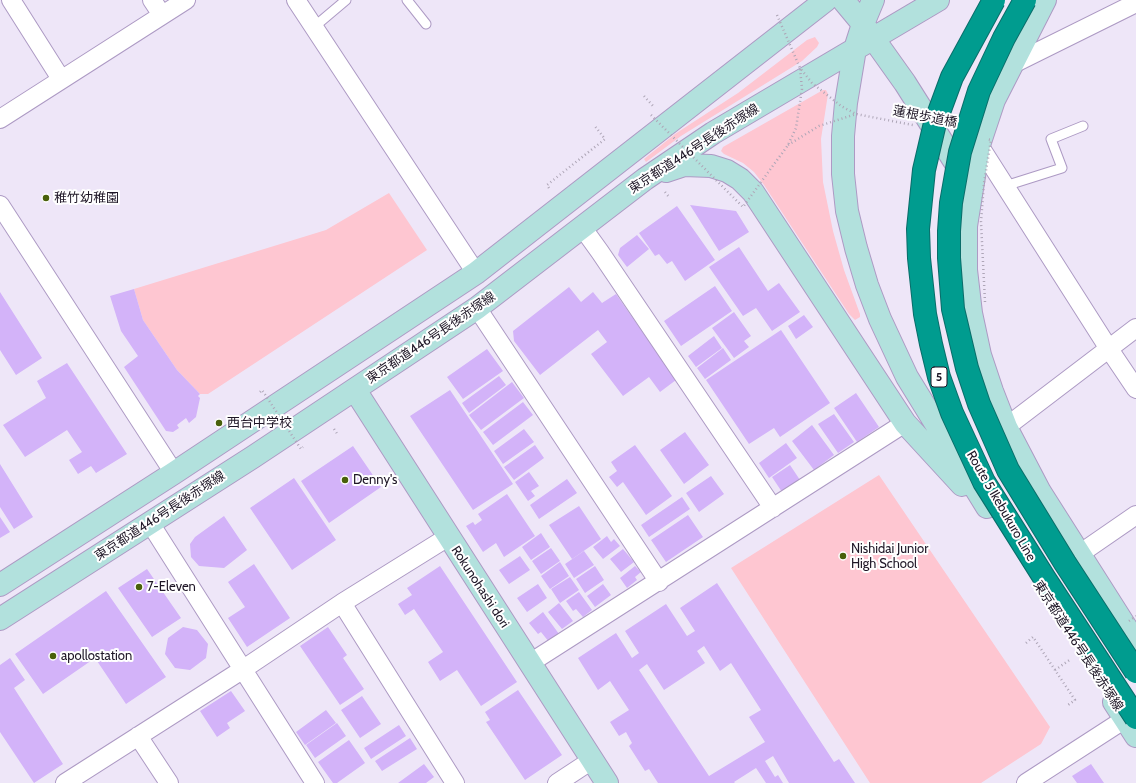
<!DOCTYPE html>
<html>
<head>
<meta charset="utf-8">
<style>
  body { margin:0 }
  canvas { display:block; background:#eee6f8 }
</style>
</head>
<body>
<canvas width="1136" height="783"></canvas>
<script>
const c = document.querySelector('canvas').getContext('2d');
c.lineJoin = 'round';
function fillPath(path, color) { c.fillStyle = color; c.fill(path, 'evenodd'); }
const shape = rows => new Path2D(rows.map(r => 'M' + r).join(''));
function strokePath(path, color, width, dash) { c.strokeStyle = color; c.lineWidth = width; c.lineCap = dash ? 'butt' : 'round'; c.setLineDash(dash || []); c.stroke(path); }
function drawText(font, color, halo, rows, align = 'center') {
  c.font = font + ' Cabin,"Noto Sans JP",sans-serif'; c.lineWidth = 4; c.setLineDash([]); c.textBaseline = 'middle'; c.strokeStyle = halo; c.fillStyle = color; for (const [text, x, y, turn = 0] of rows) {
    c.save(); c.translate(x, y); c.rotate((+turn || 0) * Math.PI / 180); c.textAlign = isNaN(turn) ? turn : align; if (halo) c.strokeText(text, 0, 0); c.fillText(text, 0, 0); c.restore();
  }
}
const green = shape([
  [815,37,819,43,817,47,802,61,681,136,646,162,644,159,675,134,738,93,807,40],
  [823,90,826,90,828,94,821,139,823,182,833,231,844,270,860,314,860,317,855,320,849,314,764,185,754,172,743,163,724,154,721,151,723,147],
  [389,193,427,250,208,394,200,394,177,370,143,320,134,289,326,230],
  [879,475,1050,727,1041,744,981,783,870,783,731,568]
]);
const building = shape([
  [690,205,736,211,749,232,719,251],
  [677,206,715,260,685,281,672,261,667,264,659,254,655,256,639,233],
  [637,235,649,249,627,267,618,255,620,248],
  [739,247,768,291,779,283,800,312,772,331,756,308,743,316,709,267],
  [715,286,732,311,681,346,664,321],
  [569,287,581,302,593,292,602,303,616,294,676,380,660,392,649,377,623,396,591,354,607,342,598,330,540,375,514,341,513,331],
  [134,289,143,320,177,370,200,394,198,396,200,398,196,417,189,423,186,418,177,425,179,428,173,432,166,431,124,367,138,356,121,331,110,296],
  [0,292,42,358,16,375,0,350],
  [734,312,751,336,744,341,749,347,734,358,712,328],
  [804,315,813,327,796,339,788,326],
  [781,330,830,403,780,437,774,428,749,444,706,380],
  [714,336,722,348,696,367,688,356],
  [723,348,731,360,705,379,697,368],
  [487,349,503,371,463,399,447,377],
  [67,363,127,454,96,473,91,466,78,474,69,460,82,452,67,430,25,457,3,425,46,398,37,381],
  [499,376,506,385,469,413,462,403],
  [512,382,524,398,481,430,469,415],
  [450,390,513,484,473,510,410,416],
  [856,393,879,427,857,442,834,408],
  [523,402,533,415,493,445,483,432],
  [834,414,854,442,838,453,818,424],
  [812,425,834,455,814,470,792,441],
  [524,429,534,442,503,464,494,451],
  [685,432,709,465,684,484,660,450],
  [786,443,797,458,769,478,759,463],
  [535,445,544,458,514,480,504,467],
  [635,445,672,496,646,515,623,482,617,487,609,477,617,471,611,462],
  [353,446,381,487,329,523,301,481],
  [0,464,33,517,14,529,0,507],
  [790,465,800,480,782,492,772,477],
  [529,472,539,486,531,491,535,496,528,501,515,482],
  [711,476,724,494,699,512,686,493],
  [294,478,336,540,292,570,250,508],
  [567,479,577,493,539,519,530,505],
  [507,494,535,536,504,557,496,543,483,552,466,526,473,522,475,525,482,520,478,514],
  [682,497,690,509,649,537,641,525],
  [579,506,601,539,572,559,549,525],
  [688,515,703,537,666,562,651,540],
  [224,516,247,550,224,568,199,566,191,557,190,544,195,537],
  [0,517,10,532,0,538],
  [541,533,550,547,531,560,522,547],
  [607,536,611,542,614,539,620,546,603,559,593,547],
  [551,548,560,561,541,574,532,561],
  [623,549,634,562,621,572,610,559],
  [584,551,594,565,574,578,565,564],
  [520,556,530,570,509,584,499,570],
  [560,562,569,576,550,589,541,576],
  [254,564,290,618,247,647,228,618,245,607,228,582],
  [440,566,517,682,481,706,457,670,440,681,428,662,443,652,414,609,405,615,398,604,412,595,407,588],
  [595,566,604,580,585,593,576,579],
  [635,566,641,572,635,577,637,580,627,588,620,578],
  [147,569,181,618,152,637,118,588],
  [570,577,579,590,560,603,551,589],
  [717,583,834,762,839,759,855,783,789,783,773,756,765,761,775,777,778,775,783,783,766,783,756,768,734,782,735,783,658,783,649,769,645,771,629,746,632,743,626,732,619,736,610,722,629,710,610,681,598,690,578,658,616,633,632,658,639,653,625,631,666,604,687,636,695,631,680,608],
  [704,646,720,671,731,663,761,710,749,717,765,742,709,776,639,670,647,664,664,690,705,663,697,651],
  [538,584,547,598,527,612,517,598],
  [603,584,611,595,595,607,587,596],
  [106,591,166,677,126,704,95,658,43,694,15,654],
  [579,592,592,610,583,617,576,609,573,611,566,601],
  [559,603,573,621,562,629,548,612],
  [543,612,559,634,549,642,541,632,538,634,529,623],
  [183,627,197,630,208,644,206,658,190,670,175,668,165,654,168,638],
  [328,627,347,655,343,658,364,689,340,705,300,646],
  [10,658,25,680,14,688,63,764,34,783,0,732,0,665],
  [518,690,562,755,525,780,486,722,490,720,485,712],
  [231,691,245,711,227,723,230,728,217,737,200,711],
  [362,696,381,724,360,738,341,710],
  [326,710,336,723,305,745,296,732],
  [337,723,346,736,315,758,306,745],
  [399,725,406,736,371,759,364,748],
  [410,738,417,749,382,771,375,761],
  [349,740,365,763,337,783,333,783,318,762],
  [424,764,434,777,426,783,398,783],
  [1091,764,1104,783,1077,783,1072,776]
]);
const path = shape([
  [644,96,653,106,654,105],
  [549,188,547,185,605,139,594,125],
  [665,192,669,197],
  [334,429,338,435],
  [1026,643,1033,637,1075,700,1068,705]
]);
const lane = shape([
  [407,0,426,24],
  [314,27,346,0],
  [1005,186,1062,168,1051,139,1083,126]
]);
const street = shape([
  [11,0,61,79],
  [152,0,162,15],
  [296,0,476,273],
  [1011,65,1136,3],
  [0,119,186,0],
  [979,145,1109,349,1136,389],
  [0,205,174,473],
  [582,227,600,252,773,508],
  [477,308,659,582],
  [1006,427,1136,328],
  [150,523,315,783],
  [1078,555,1136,515],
  [342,603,455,783],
  [530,663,905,423],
  [138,736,169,783],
  [65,783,242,670,342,603,448,537],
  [557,783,592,760],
  [1026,783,1125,719]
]);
const secondary = shape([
  [843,0,863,24,905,83,965,178],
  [873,0,863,24,855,49,846,103,843,136,843,174,847,211,856,248,867,285,880,319,907,377,987,507],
  [1045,0,994,100,979,145,966,226,966,270,971,313,980,355,992,391,1006,427,1040,492,1136,643],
  [666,171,684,165,711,166,727,171,740,179,753,192,905,423,962,485],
  [355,390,607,783],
  [0,585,174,473,476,273,826,0],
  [0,619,253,457,477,308,645,179,713,133,938,0],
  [1114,702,1136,736]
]);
const pathBridge = shape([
  [777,15,800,68,812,83,841,106,856,114],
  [651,115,743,207,788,145,796,128,802,89,800,68],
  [788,145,819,126,856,114,913,125],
  [985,302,981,222,984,183,991,140,987,139],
  [260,392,262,390,301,449,303,447],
  [1129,621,1136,616],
  [1055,670,1071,659]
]);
const highwayBridge = shape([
  [994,0,952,77,935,123,924,170,918,229,919,258,925,314,931,344,939,377,952,413,984,482,1045,579,1136,718],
  [1025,0,1004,38,979,91,960,152,951,203,949,231,949,258,953,309,967,368,979,404,1008,470,1065,563,1136,672]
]);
const markers = [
  [46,198,4,"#49600b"],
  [219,423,4,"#49600b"],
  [345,480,4,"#49600b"],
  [843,556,4,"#49600b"],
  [139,587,4,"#49600b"],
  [53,656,4,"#49600b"]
];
const shields = [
  [939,377,16]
];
const shieldNames = [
  ["5",939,377]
];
const streetNames = [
  ["蓮根歩道橋",925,117,11],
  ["東京都道446号長後赤塚線",694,149,-33],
  ["東京都道446号長後赤塚線",431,338,-34],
  ["Route 5 Ikebukuro Line",1001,506,60],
  ["東京都道446号長後赤塚線",160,516,-33],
  ["Rokunohashi dori",480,587,57],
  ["東京都道446号長後赤塚線",1078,646,57]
];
const poiNames = [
  ["稚竹幼稚園",54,198],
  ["西台中学校",227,423],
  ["Denny's",353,480],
  ["Nishidai Junior",851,549],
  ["High School",851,564],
  ["7-Eleven",147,587],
  ["apollostation",61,656]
];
fillPath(green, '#fec6d1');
fillPath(building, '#d3b3f9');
strokePath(lane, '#ad9ac4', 11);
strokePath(street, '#ad9ac4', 20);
strokePath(secondary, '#ad9ac4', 24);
strokePath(path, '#aea6b7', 2.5, [1, 3]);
strokePath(lane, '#fff', 9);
strokePath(street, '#fff', 18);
strokePath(secondary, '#b2e1dd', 22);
strokePath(highwayBridge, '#0a6d6a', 24, []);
strokePath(pathBridge, '#aea6b7', 2.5, [1, 3]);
strokePath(highwayBridge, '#009c8f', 22);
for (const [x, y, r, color] of markers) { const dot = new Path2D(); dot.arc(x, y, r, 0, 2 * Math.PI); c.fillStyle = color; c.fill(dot); strokePath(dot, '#fff', 1.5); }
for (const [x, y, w] of shields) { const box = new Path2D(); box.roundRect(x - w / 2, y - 10, w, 20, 3); c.fillStyle = '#fff'; c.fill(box); strokePath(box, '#1e1626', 1); }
drawText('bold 12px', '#1e1626', null, shieldNames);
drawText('13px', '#1e1626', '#fff', streetNames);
drawText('13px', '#1e1626', '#fff', poiNames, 'left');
</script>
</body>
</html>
